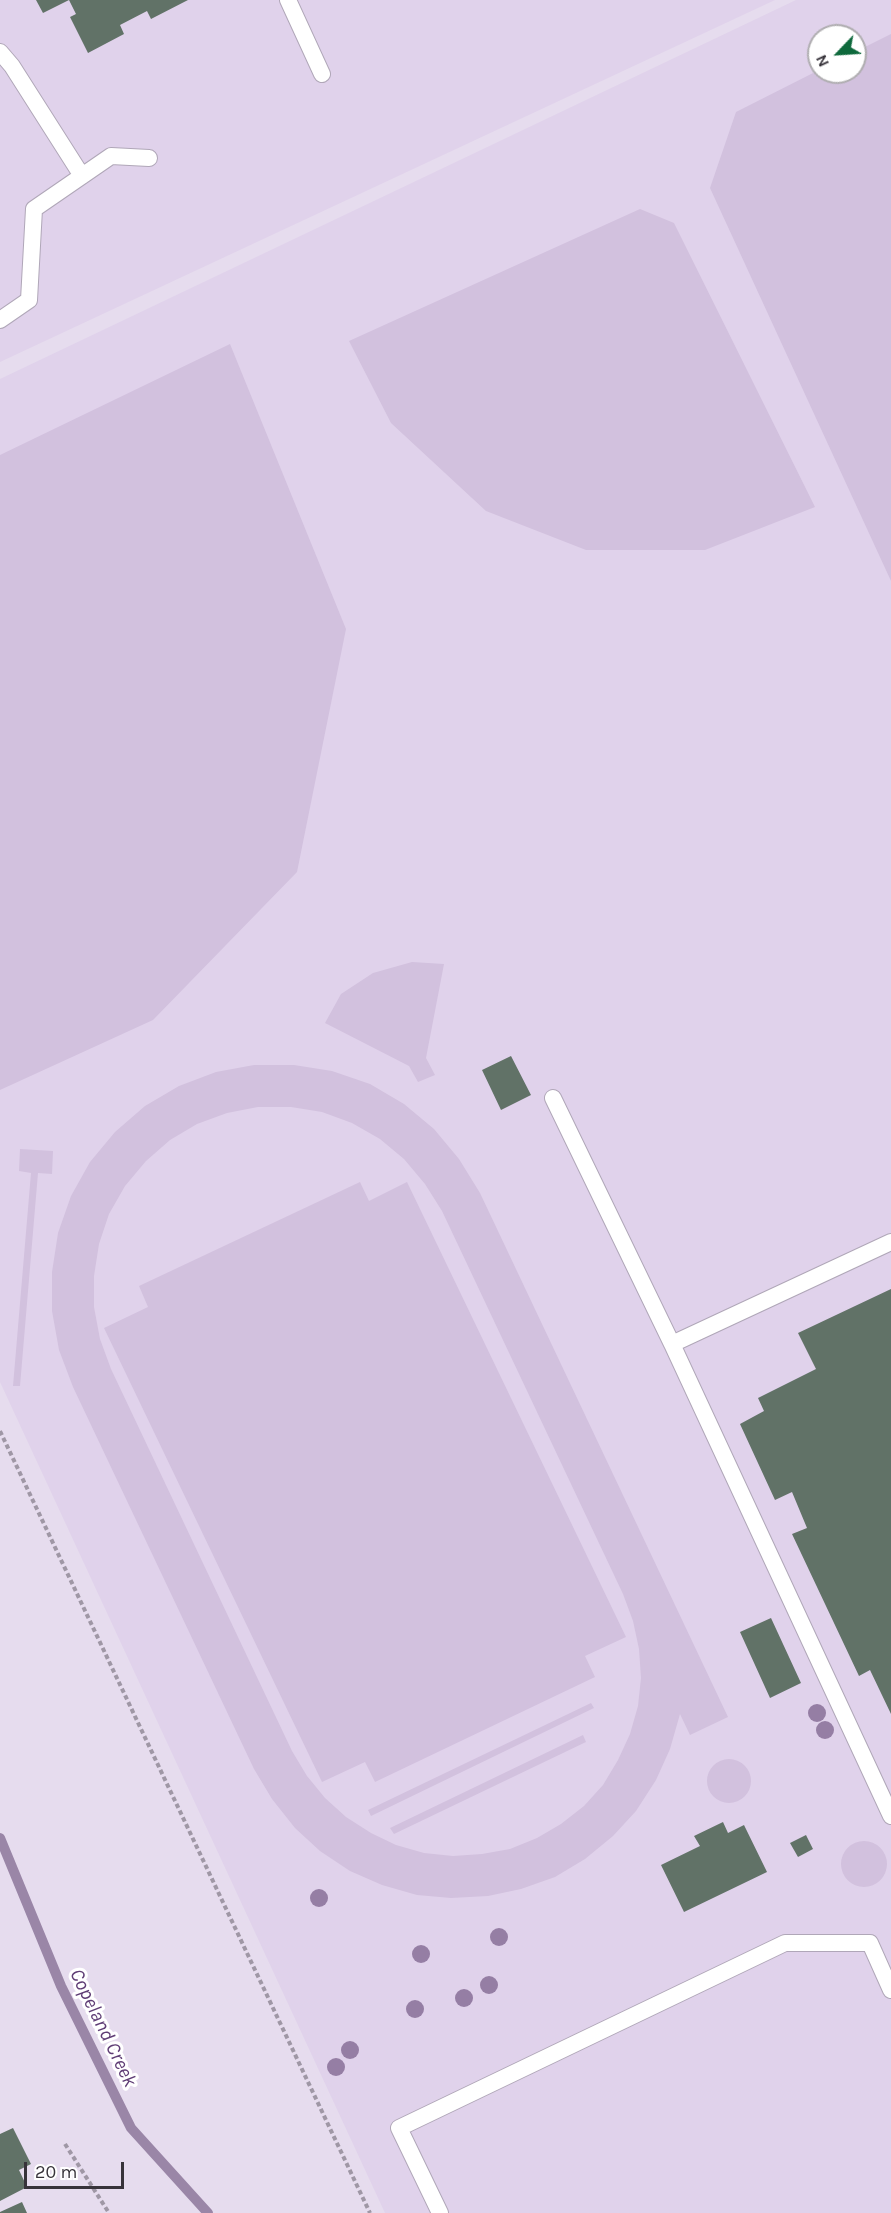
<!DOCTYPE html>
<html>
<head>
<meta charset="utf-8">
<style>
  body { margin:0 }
  #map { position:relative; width:891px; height:2213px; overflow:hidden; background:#e6dcee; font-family:Karla,sans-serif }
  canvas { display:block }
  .north { position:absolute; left:807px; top:24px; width:60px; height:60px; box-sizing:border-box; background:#fff; border:2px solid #afadb0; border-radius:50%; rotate:245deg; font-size:16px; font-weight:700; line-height:24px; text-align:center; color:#37333a }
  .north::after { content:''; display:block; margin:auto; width:21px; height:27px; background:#0e693c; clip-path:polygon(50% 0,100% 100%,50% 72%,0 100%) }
  .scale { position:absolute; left:24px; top:2162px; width:100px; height:27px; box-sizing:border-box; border:3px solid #37333a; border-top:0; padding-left:8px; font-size:18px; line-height:21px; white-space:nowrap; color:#37333a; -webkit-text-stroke:4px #fff; paint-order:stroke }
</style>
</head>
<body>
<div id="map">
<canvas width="891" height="2213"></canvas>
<div class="north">N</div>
<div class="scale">20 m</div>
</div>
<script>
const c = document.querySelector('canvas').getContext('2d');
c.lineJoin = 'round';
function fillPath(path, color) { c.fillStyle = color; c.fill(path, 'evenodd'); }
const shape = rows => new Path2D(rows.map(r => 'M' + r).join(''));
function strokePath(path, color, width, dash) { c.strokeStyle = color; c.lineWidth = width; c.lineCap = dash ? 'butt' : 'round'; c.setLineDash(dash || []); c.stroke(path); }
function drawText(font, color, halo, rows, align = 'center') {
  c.font = font + ' Karla,sans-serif'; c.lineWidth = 6; c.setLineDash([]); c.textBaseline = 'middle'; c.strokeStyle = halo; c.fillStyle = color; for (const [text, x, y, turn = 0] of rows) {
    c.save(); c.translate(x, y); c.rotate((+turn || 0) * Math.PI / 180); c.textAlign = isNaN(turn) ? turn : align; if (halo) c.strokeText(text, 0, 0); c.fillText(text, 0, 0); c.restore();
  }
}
const built = shape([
  [0,0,775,0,0,362],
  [796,0,891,0,891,2213,385,2213,0,1382,0,379],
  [819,36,855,36,855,72,819,72]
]);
const green = shape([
  [891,34,891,581,710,188,736,112,819,70,819,72,855,72,855,52],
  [640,209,674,223,815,507,705,550,586,550,486,511,391,423,349,341],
  [230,344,346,629,297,872,153,1020,0,1090,0,455],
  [412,962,444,964,426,1058,435,1075,418,1082,409,1066,325,1023,341,994,373,973],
  [254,1065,294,1065,332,1071,370,1084,404,1104,434,1129,459,1159,480,1193,728,1717,690,1735,680,1714,670,1749,656,1780,636,1811,613,1836,585,1859,555,1877,521,1889,488,1896,451,1898,417,1895,382,1885,350,1871,320,1851,295,1828,272,1799,254,1769,73,1387,59,1350,52,1311,52,1272,58,1233,71,1196,90,1162,115,1132,145,1106,179,1086,216,1072],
  [258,1107,291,1107,322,1112,352,1123,380,1139,404,1159,425,1184,442,1211,623,1594,633,1621,639,1649,641,1678,638,1706,630,1734,618,1760,603,1785,584,1806,561,1824,537,1838,510,1849,482,1854,453,1856,424,1853,396,1845,371,1833,346,1817,325,1798,307,1776,292,1751,111,1369,100,1339,94,1307,94,1276,99,1244,109,1214,125,1186,146,1161,170,1140,197,1124,227,1113],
  [20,1149,53,1151,52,1174,38,1173,20,1386,13,1386,31,1173,19,1171],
  [360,1182,369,1201,407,1182,626,1637,585,1656,595,1677,375,1782,365,1762,322,1782,104,1328,148,1307,139,1286],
  [591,1703,594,1708,371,1816,368,1810],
  [583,1735,586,1742,394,1834,390,1828],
  '707 1781a22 22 0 1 1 44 0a22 22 0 1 1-44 0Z',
  '841 1864a23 23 0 1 1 46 0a23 23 0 1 1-46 0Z'
]);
const stream = shape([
  [0,1838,61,1986,131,2128,208,2213]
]);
const building = shape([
  [36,0,188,0,151,19,147,11,120,25,124,34,88,53,70,17,76,14,69,0,43,13],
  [511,1056,531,1095,501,1110,482,1070],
  [891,1289,891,1714,870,1670,859,1676,792,1534,807,1528,792,1492,775,1500,740,1424,764,1411,758,1398,816,1369,798,1333],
  [771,1618,801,1683,770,1698,740,1632],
  [723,1822,728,1833,744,1825,767,1872,684,1912,661,1865,700,1846,694,1836],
  [806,1835,813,1849,798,1857,790,1843],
  [13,2128,31,2164,19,2170,27,2187,0,2201,0,2134],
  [22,2202,27,2213,0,2213,0,2212]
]);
const path = shape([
  [0,1431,370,2213],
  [65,2144,109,2213]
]);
const lane = shape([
  [288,0,322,74],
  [0,52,12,66,82,176],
  [0,320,29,300,34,209,111,156,149,158],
  [553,1098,672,1344],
  [891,1242,672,1344,891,1816],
  [440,2213,399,2128,785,1943,870,1943,891,1990]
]);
const trees = [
  [817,1713],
  [825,1730],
  [319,1898],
  [499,1937],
  [421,1954],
  [489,1985],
  [464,1998],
  [415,2009],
  [350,2050],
  [336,2067]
];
const waterNames = [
  ["Copeland Creek",103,2028,64]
];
fillPath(built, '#e0d2eb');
fillPath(green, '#d2c1de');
strokePath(stream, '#9a86a7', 10);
fillPath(building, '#617267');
strokePath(lane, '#b0a7b8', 18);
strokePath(path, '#9f97a5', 4, [4.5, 3]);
strokePath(lane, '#fff', 16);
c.fillStyle = '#957ea4';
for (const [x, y] of trees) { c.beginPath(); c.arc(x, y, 9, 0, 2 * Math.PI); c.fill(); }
drawText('italic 20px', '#5f3d75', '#fff', waterNames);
</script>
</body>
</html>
